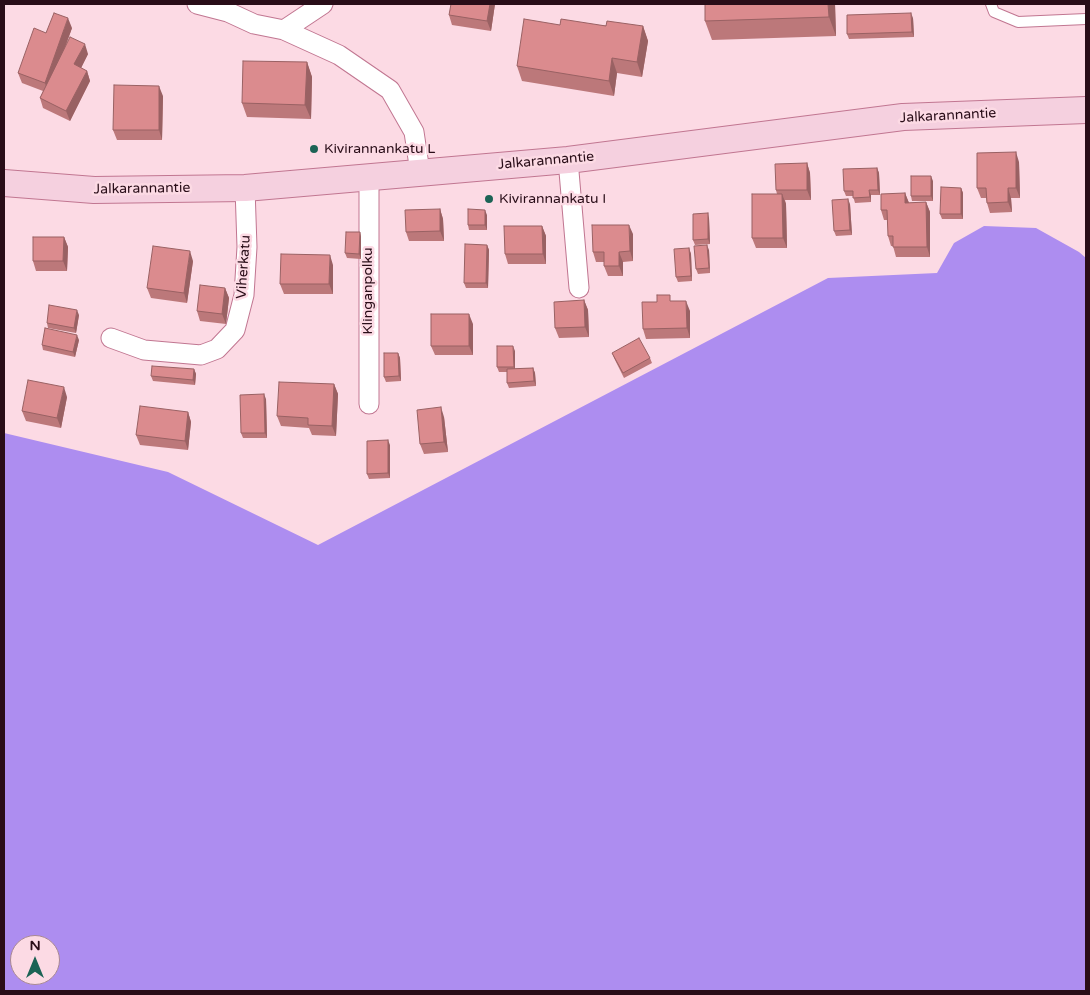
<!DOCTYPE html>
<html>
<head>
<meta charset="utf-8">
<style>
  body { margin:0 }
  #map { position:relative; width:1090px; height:995px; overflow:hidden; background:#fcdae4; font-family:"Varela Round",sans-serif }
  canvas { display:block }
  .frame { position:absolute; inset:0; border:5px solid #290d18; pointer-events:none }
  .north { position:absolute; left:10px; top:935px; width:50px; height:50px; box-sizing:border-box; background:#fcdae4; border:1px solid #a88892; border-radius:50%; rotate:0deg; font-size:14px; font-weight:700; line-height:20px; text-align:center; color:#290d18 }
  .north::after { content:''; display:block; margin:auto; width:18px; height:22px; background:#1c6355; clip-path:polygon(50% 0,100% 100%,50% 72%,0 100%) }
</style>
</head>
<body>
<div id="map">
<canvas width="1090" height="995"></canvas>
<div class="frame"></div>
<div class="north">N</div>
</div>
<script>
const c = document.querySelector('canvas').getContext('2d');
c.lineJoin = 'round';
function fillPath(path, color) { c.fillStyle = color; c.fill(path, 'evenodd'); }
const shape = rows => new Path2D(rows.map(r => 'M' + r).join(''));
function strokePath(path, color, width, dash) { c.strokeStyle = color; c.lineWidth = width; c.lineCap = dash ? 'butt' : 'round'; c.setLineDash(dash || []); c.stroke(path); }
function drawText(font, color, halo, rows, align = 'center') {
  c.font = font + ' "Varela Round",sans-serif'; c.lineWidth = 5; c.setLineDash([]); c.textBaseline = 'middle'; c.strokeStyle = halo; c.fillStyle = color; for (const [text, x, y, turn = 0] of rows) {
    c.save(); c.translate(x, y); c.rotate((+turn || 0) * Math.PI / 180); c.textAlign = isNaN(turn) ? turn : align; if (halo) c.strokeText(text, 0, 0); c.fillText(text, 0, 0); c.restore();
  }
}
const forest = shape([
  [984,226,1036,228,1079,252,1086,258,1086,991,4,991,4,433,168,472,318,545,828,278,937,273,954,243],
  [20,945,50,945,50,975,20,975]
]);
const lane = shape([
  [991,4,994,12,1018,22,1086,19]
]);
const street = shape([
  [197,4,228,12,254,24,284,30,339,55,390,90,414,132,420,172],
  [284,30,323,4],
  [568,160,579,288],
  [111,338,144,350,201,355,217,349,235,330,244,295,247,247,245,188],
  [369,404,369,178]
]);
const secondary = shape([
  [4,183,94,190,245,188,568,160,903,117,1086,110]
]);
const wall = shape([
  [495,4,491,31,452,25,449,15],
  [703,4,835,4,836,36,712,40,705,21,705,4,703,5],
  [913,18,914,37,849,39,847,34],
  [560,25,643,26,648,41,642,77,617,73,614,96,522,81,517,66],
  [72,28,65,48,88,54,81,68,87,71,90,81,70,121,43,108,40,98,43,91,22,83,18,73,46,33],
  [307,62,312,77,311,119,247,117,242,103],
  [163,96,162,140,117,140,113,130],
  [1019,162,1020,198,1011,198,1012,212,990,213,987,203,986,198,981,198,977,188],
  [807,163,810,173,811,200,785,200,786,204,787,248,756,248,752,238,777,194,776,190],
  [877,168,879,173,880,195,871,195,871,202,855,203,853,196,846,196,844,191],
  [933,181,933,201,912,201,911,196],
  [961,188,963,193,963,219,942,219,940,214],
  [905,193,909,203,926,202,930,212,930,257,896,257,893,246,891,246,888,236,888,220,884,220,881,210],
  [850,204,852,235,836,236,834,231],
  [440,209,443,219,444,241,409,241,406,232],
  [487,215,487,230,469,230,468,225],
  [709,218,710,244,695,245,693,240],
  [542,226,546,236,546,264,508,264,505,254],
  [360,232,361,237,361,259,347,258,345,253],
  [633,234,633,261,623,262,623,276,608,276,604,266,604,262,596,262,593,252],
  [64,237,68,247,67,271,36,271,33,261],
  [487,245,489,250,488,288,466,288,464,283],
  [689,248,691,254,692,281,678,282,676,277],
  [709,250,710,273,698,274,696,269],
  [193,261,187,303,151,298,147,288],
  [333,265,333,294,284,294,280,284],
  [225,288,229,298,226,324,200,321,197,311],
  [584,300,588,310,589,337,559,338,555,328],
  [672,301,690,311,690,338,646,339,643,329],
  [79,315,76,333,48,328,47,323],
  [473,324,473,355,435,355,431,346],
  [79,340,75,357,43,350,42,345],
  [515,351,515,369,533,368,535,373,536,386,509,388,507,383,507,372,499,372,497,367],
  [398,353,400,358,401,381,386,382,384,377],
  [612,353,650,358,652,363,624,378,614,358],
  [194,369,196,374,195,385,153,381,151,376],
  [334,384,338,394,336,436,312,435,309,428,281,426,277,416],
  [67,397,61,428,26,421,22,411],
  [266,399,267,438,243,438,241,433],
  [188,412,191,422,188,450,140,445,136,435],
  [444,417,448,452,424,454,420,444],
  [390,445,390,478,369,479,367,474]
]);
const shadedWall = shape([
  [490,4,495,4,491,31,487,21],
  [828,4,835,4,836,36,829,17],
  [911,13,913,18,914,37,912,32],
  [68,18,72,28,48,93,45,83],
  [643,26,648,41,642,77,637,62],
  [85,44,88,54,78,74,74,64],
  [612,58,617,73,614,96,609,81],
  [307,62,312,77,311,119,305,105],
  [87,71,90,81,70,121,66,111],
  [159,86,163,96,162,140,159,130],
  [1016,152,1019,162,1020,198,1016,188],
  [807,163,810,173,811,200,807,190],
  [877,168,879,173,880,195,878,190],
  [931,176,933,181,933,201,931,196],
  [961,188,963,193,963,219,961,214],
  [1008,188,1011,198,1012,212,1008,202],
  [869,190,871,195,871,202,870,197],
  [905,193,909,203,905,203],
  [782,194,786,204,787,248,783,238],
  [848,199,850,204,852,235,850,230],
  [926,202,930,212,930,257,927,247],
  [440,209,443,219,444,241,440,231],
  [485,210,487,215,487,230,485,225],
  [708,213,709,218,710,244,708,239],
  [629,225,633,234,633,261,630,251],
  [542,226,546,236,546,264,543,254],
  [360,232,361,237,361,259,359,254],
  [64,237,68,247,67,271,63,261],
  [487,245,489,250,488,288,486,283],
  [707,245,709,250,710,273,709,268],
  [689,248,691,254,692,281,691,276],
  [190,251,193,261,187,303,184,293],
  [619,252,623,262,623,276,619,266],
  [330,255,333,265,333,294,329,284],
  [225,288,229,298,226,324,222,314],
  [584,300,588,310,589,337,585,327],
  [686,301,690,311,690,338,687,328],
  [77,310,79,315,76,333,74,328],
  [469,314,473,324,473,355,469,346],
  [4,329,5,332,5,348,4,344],
  [77,335,79,340,75,357,73,352],
  [513,346,515,351,515,372,514,367],
  [398,353,400,358,401,381,399,376],
  [533,368,535,373,536,386,534,381],
  [194,369,196,374,195,385,193,380],
  [334,384,338,394,336,436,332,426],
  [64,387,67,397,61,428,57,418],
  [264,394,266,399,267,438,265,433],
  [441,407,444,417,448,452,444,442],
  [188,412,191,422,188,450,185,441],
  [388,440,390,445,390,478,388,473]
]);
const building = shape([
  [451,4,490,4,487,21,449,15,451,4],
  [705,4,828,4,829,17,705,21,705,4],
  [54,13,68,18,45,83,18,73,34,28,46,33,54,13],
  [911,13,912,32,847,34,847,15,911,13],
  [524,19,560,25,561,19,606,26,607,21,643,26,637,62,612,58,609,81,517,66,524,19],
  [70,37,85,44,74,64,87,71,66,111,40,98,70,37],
  [243,61,307,62,305,105,242,103,243,61],
  [114,85,159,86,159,130,113,130,114,85],
  [1016,152,1016,188,1008,188,1008,202,987,203,986,188,977,188,977,153,1016,152],
  [807,163,807,190,776,190,775,164,807,163],
  [877,168,878,190,869,190,870,197,853,198,853,191,844,191,843,169,877,168],
  [911,176,931,176,931,196,911,196,911,176],
  [941,187,961,188,961,214,940,214,941,187],
  [905,193,905,203,926,202,927,247,893,247,893,236,888,236,887,210,881,210,881,194,905,193],
  [752,194,782,194,783,238,752,238,752,194],
  [848,199,850,230,834,231,832,200,848,199],
  [440,209,440,231,406,232,405,210,440,209],
  [468,209,485,210,485,225,468,225,468,209],
  [708,213,708,239,693,240,693,214,708,213],
  [592,225,629,225,630,251,619,252,619,266,604,266,604,252,593,252,592,225],
  [504,226,542,226,543,254,505,254,504,226],
  [346,232,360,232,359,254,345,253,346,232],
  [33,237,64,237,63,261,33,261,33,237],
  [465,244,487,245,486,283,464,283,465,244],
  [707,245,709,268,696,269,694,246,707,245],
  [153,246,190,251,184,293,147,288,153,246],
  [689,248,691,276,676,277,674,249,689,248],
  [281,254,330,255,329,284,280,284,281,254],
  [200,285,225,288,222,314,197,311,200,285],
  [657,295,670,295,670,301,686,301,687,328,643,329,642,302,657,302,657,295],
  [584,300,585,327,555,328,554,302,584,300],
  [49,305,77,310,74,328,47,323,49,305],
  [431,314,469,314,469,346,431,346,431,314],
  [45,328,77,335,73,352,42,345,45,328],
  [639,338,650,358,623,373,612,353,639,338],
  [497,346,513,346,514,367,497,367,497,346],
  [384,353,398,353,399,376,384,377,384,353],
  [152,366,194,369,193,380,151,376,152,366],
  [533,368,534,381,507,383,507,369,533,368],
  [28,380,64,387,57,418,22,411,28,380],
  [279,382,334,384,332,426,308,425,308,418,277,416,279,382],
  [264,394,265,433,241,433,240,395,264,394],
  [140,406,188,412,185,441,136,435,140,406],
  [441,407,444,442,420,444,417,410,441,407],
  [388,440,388,473,367,474,367,441,388,440]
]);
const markers = [
  [314,149,5,"#1c6355"],
  [489,199,5,"#1c6355"]
];
const streetNames = [
  ["Jalkarannantie",948,116,-3],
  ["Jalkarannantie",546,161,-5],
  ["Jalkarannantie",142,189,-1],
  ["Viherkatu",244,267,-86],
  ["Klinganpolku",368,291,-90]
];
const poiNames = [
  ["Kivirannankatu L",324,149],
  ["Kivirannankatu I",499,199]
];
fillPath(forest, '#ad8df0');
strokePath(lane, '#c17691', 12);
strokePath(street, '#c17691', 21);
strokePath(secondary, '#c17691', 28);
strokePath(lane, '#fff', 10);
strokePath(street, '#fff', 19);
strokePath(secondary, '#f5d0df', 26);
fillPath(wall, '#bc787a');
fillPath(shadedWall, '#996163');
fillPath(building, '#db8b8e');
strokePath(building, '#996163', 1);
for (const [x, y, r, color] of markers) { const dot = new Path2D(); dot.arc(x, y, r, 0, 2 * Math.PI); c.fillStyle = color; c.fill(dot); strokePath(dot, '#fcdae4', 2); }
drawText('14px', '#290d18', '#fcdae4', streetNames);
drawText('14px', '#290d18', '#fcdae4', poiNames, 'left');
</script>
</body>
</html>
